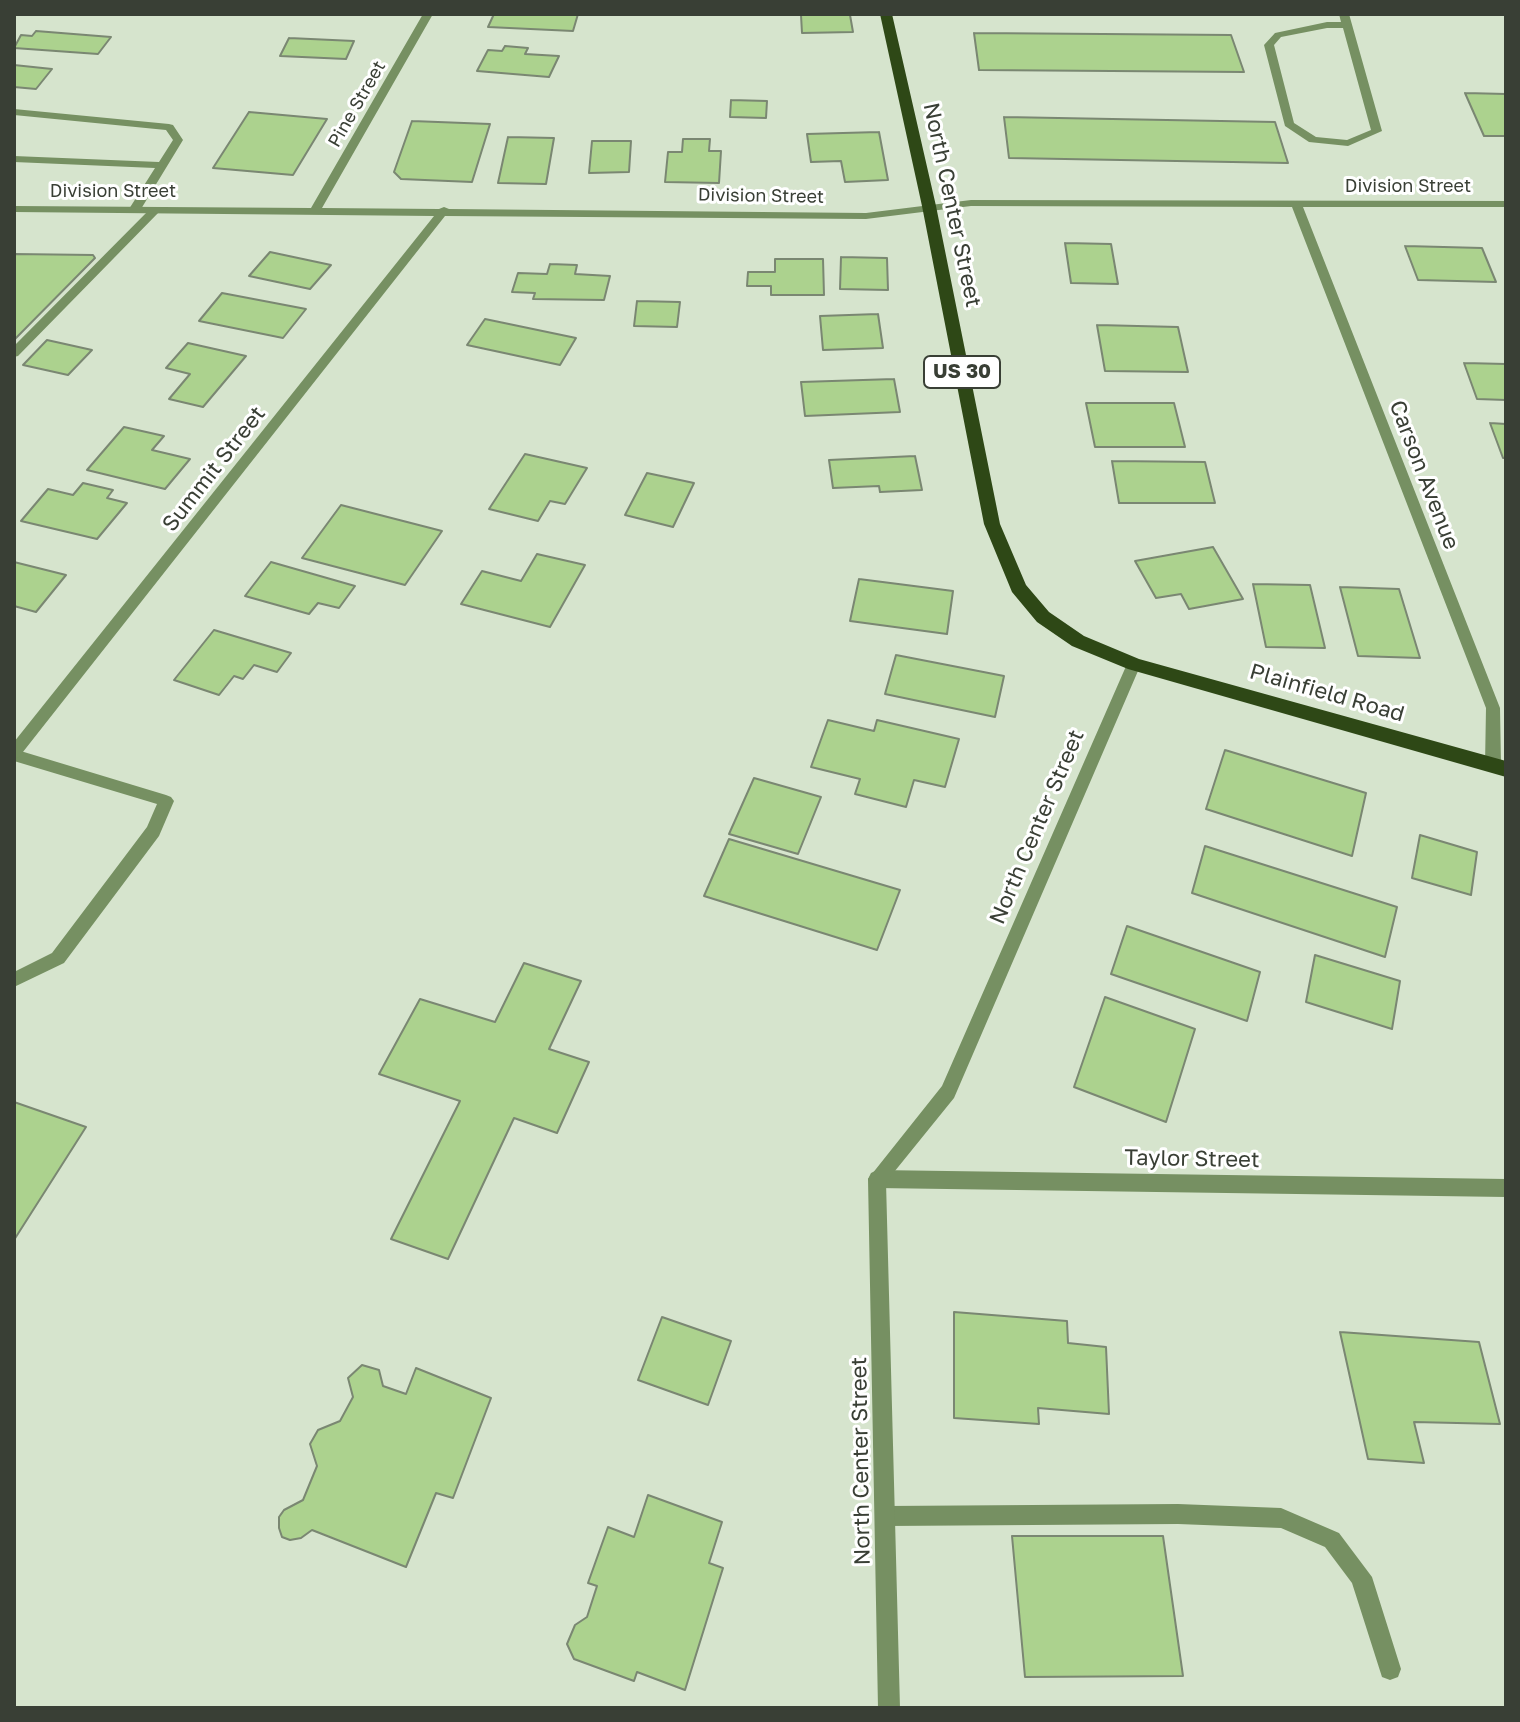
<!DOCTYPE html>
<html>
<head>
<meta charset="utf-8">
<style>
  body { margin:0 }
  #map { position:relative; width:1520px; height:1722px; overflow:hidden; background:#d6e4cd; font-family:"Golos Text",sans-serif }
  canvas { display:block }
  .frame { position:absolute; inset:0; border:16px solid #393f35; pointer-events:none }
</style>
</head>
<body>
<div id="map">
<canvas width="1520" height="1722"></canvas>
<div class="frame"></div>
</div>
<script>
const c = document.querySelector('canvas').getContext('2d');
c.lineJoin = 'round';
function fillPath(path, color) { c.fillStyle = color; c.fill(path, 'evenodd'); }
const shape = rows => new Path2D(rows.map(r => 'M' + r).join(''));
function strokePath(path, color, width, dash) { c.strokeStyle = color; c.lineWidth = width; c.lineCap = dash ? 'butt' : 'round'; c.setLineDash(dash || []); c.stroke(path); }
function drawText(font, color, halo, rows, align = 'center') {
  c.font = font + ' "Golos Text",sans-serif'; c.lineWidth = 6; c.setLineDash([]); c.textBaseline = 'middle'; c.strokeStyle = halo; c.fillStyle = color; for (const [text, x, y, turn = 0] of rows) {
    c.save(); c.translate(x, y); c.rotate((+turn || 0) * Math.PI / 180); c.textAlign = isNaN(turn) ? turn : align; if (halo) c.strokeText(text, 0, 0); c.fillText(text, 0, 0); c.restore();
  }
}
const building = shape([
  [494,14,578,14,573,31,488,27,494,14],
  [801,15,850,15,853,32,802,33,801,15],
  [36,31,111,37,98,54,14,48,21,35,32,36,36,31],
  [974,33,1231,35,1244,72,979,70,974,33],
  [289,38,354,41,346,59,280,56,289,38],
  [505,46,528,48,525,54,559,56,549,77,477,71,488,50,502,51,505,46],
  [14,65,52,69,36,89,14,87,14,65],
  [1465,93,1506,94,1506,136,1484,136,1465,93],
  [731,100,767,101,766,118,730,117,731,100],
  [249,112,327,119,293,175,213,168,249,112],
  [1004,117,1275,122,1288,163,1009,158,1004,117],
  [412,121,490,124,472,182,401,179,394,172,412,121],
  [879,132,888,180,845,182,841,161,811,162,807,134,879,132],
  [508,137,554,138,546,184,498,183,508,137],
  [683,139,710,139,709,151,721,151,719,183,665,182,668,152,682,152,683,139],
  [592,141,631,141,629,172,589,173,592,141],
  [1065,243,1111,244,1118,284,1071,283,1065,243],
  [1405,246,1482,248,1496,282,1418,280,1405,246],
  [270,252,331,265,310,289,249,276,270,252],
  [14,254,93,255,95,258,14,340,14,254],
  [841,257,887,258,888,290,840,289,841,257],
  [775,259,823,259,824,295,771,295,771,286,747,286,748,272,775,272,775,259],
  [550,264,577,265,575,274,610,276,604,300,533,299,535,293,512,292,518,273,547,274,550,264],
  [222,293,306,309,283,338,199,321,222,293],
  [637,301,680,302,677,327,634,326,637,301],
  [878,314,883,348,823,350,820,316,878,314],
  [485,319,576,338,560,365,467,345,485,319],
  [1097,325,1178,327,1188,372,1105,371,1097,325],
  [47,340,92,350,68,375,23,365,47,340],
  [188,343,246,356,203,407,169,399,190,374,166,368,188,343],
  [1464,363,1506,364,1506,400,1477,399,1464,363],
  [894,379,900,412,805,416,801,382,894,379],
  [1086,403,1174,403,1185,447,1095,447,1086,403],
  [1490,423,1506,424,1506,458,1503,458,1490,423],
  [124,427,164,436,152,450,190,459,165,489,87,470,124,427],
  [525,454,587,468,565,504,550,501,538,521,489,509,525,454],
  [915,456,922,490,880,492,879,486,833,488,829,460,915,456],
  [1112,461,1205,462,1215,503,1119,503,1112,461],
  [647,473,694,483,673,527,625,515,647,473],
  [83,483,113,490,107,498,127,503,97,539,21,521,48,489,73,495,83,483],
  [341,505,442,531,405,585,302,558,341,505],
  [1213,547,1243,599,1189,609,1181,594,1156,598,1135,561,1213,547],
  [537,554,585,565,550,627,461,604,482,571,521,581,537,554],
  [14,562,66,575,36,612,14,606,14,562],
  [271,562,355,586,339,608,318,603,309,614,245,596,271,562],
  [859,579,953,591,947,634,850,621,859,579],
  [1253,584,1310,585,1325,648,1266,647,1253,584],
  [1340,587,1399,589,1420,658,1358,656,1340,587],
  [214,630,291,653,277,672,254,665,243,679,234,676,219,695,174,680,214,630],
  [896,655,1004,676,995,717,885,694,896,655],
  [828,720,874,731,877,720,959,739,945,787,914,780,906,807,855,794,860,779,811,767,828,720],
  [1225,750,1366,793,1352,856,1206,809,1225,750],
  [754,778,821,797,798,854,729,834,754,778],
  [1420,835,1477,852,1471,895,1412,878,1420,835],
  [729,839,900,890,877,950,704,896,729,839],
  [1205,846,1397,907,1385,957,1192,893,1205,846],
  [1127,926,1260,972,1247,1021,1111,974,1127,926],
  [1315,955,1400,981,1392,1029,1306,1002,1315,955],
  [524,963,581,981,549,1049,589,1062,557,1133,514,1118,448,1259,391,1239,460,1101,379,1074,420,999,495,1022,524,963],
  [1105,997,1195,1029,1166,1122,1074,1087,1105,997],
  [14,1102,86,1127,14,1240,14,1102],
  [954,1312,1067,1321,1068,1343,1106,1347,1109,1414,1038,1408,1039,1424,954,1418,954,1312],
  [662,1317,731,1341,708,1405,638,1380,662,1317],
  [1340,1332,1479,1342,1500,1424,1414,1422,1424,1463,1368,1459,1340,1332],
  [362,1365,379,1370,383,1386,406,1394,416,1368,491,1398,453,1498,436,1493,406,1567,312,1530,301,1538,290,1540,282,1537,279,1528,279,1517,284,1510,303,1500,317,1466,310,1444,318,1430,340,1421,353,1397,348,1378,362,1365],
  [648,1495,722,1522,709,1563,723,1568,685,1690,637,1672,634,1681,574,1659,567,1644,575,1625,587,1617,597,1586,588,1583,608,1527,634,1537,648,1495],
  [1012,1536,1163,1536,1183,1676,1025,1677,1012,1536]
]);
const service = shape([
  [1339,14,1349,14,1382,131,1348,146,1309,142,1285,126,1264,45,1275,33,1327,22,1341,22,1339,14],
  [1327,28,1343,28,1371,130,1347,140,1316,137,1294,123,1274,45,1281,37,1327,28],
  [14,109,169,124,173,125,183,140,141,209,135,212,129,209,155,168,14,162,14,156,159,162,173,140,166,130,14,115,14,109],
  [151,208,161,210,18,356,14,357,14,346,151,208],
  [14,749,166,795,171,797,174,801,159,836,64,963,14,987,14,972,52,953,147,827,157,804,14,761,14,749],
  [1178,1504,1281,1508,1339,1533,1372,1577,1401,1669,1398,1677,1390,1680,1382,1677,1352,1583,1325,1547,1281,1528,1178,1524,887,1526,880,1523,877,1516,880,1509,887,1506,1178,1504]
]);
const minor = shape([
  [423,14,433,14,322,208,439,209,444,207,449,209,866,213,971,200,1506,201,1506,207,1303,207,1500,708,1501,765,1498,769,1488,769,1485,765,1486,708,1292,207,971,206,866,219,445,216,19,757,14,759,14,742,434,216,14,212,14,206,311,208,423,14],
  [877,1170,1506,1179,1506,1197,877,1188,871,1185,868,1179,871,1173,877,1170]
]);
const tertiary = shape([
  [1134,659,1141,664,954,1098,886,1182,900,1708,878,1708,868,1179,942,1086,1127,664,1134,659]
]);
const primary = shape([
  [880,14,892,14,936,206,1000,524,1026,585,1049,612,1084,636,1139,659,1506,761,1506,777,1128,669,1072,646,1037,622,1012,592,984,524,922,206,880,14]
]);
const farStreetnames = [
  ["Pine Street",357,104,-60],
  ["Division Street",1408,186],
  ["Division Street",113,191],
  ["Division Street",761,196,1]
];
const shields = [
  [962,372,76]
];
const shieldNames = [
  ["US 30",962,372]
];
const streetNames = [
  ["North Center Street",952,205,78],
  ["Summit Street",214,469,-52],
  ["Carson Avenue",1424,475,69],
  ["Plainfield Road",1327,693,16],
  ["North Center Street",1037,827,-67],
  ["Taylor Street",1192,1159,1],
  ["North Center Street",861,1461,-91]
];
fillPath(building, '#acd28e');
strokePath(building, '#7a8772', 2);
fillPath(service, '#769062');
fillPath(minor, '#769062');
fillPath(tertiary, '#769062');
fillPath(primary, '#2e4816');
drawText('18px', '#393f35', '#fff', farStreetnames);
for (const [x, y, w] of shields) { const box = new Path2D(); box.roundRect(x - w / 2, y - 16, w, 32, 6); c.fillStyle = '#fff'; c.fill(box); strokePath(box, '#393f35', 2); }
drawText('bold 20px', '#393f35', null, shieldNames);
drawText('22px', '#393f35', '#fff', streetNames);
</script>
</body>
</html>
